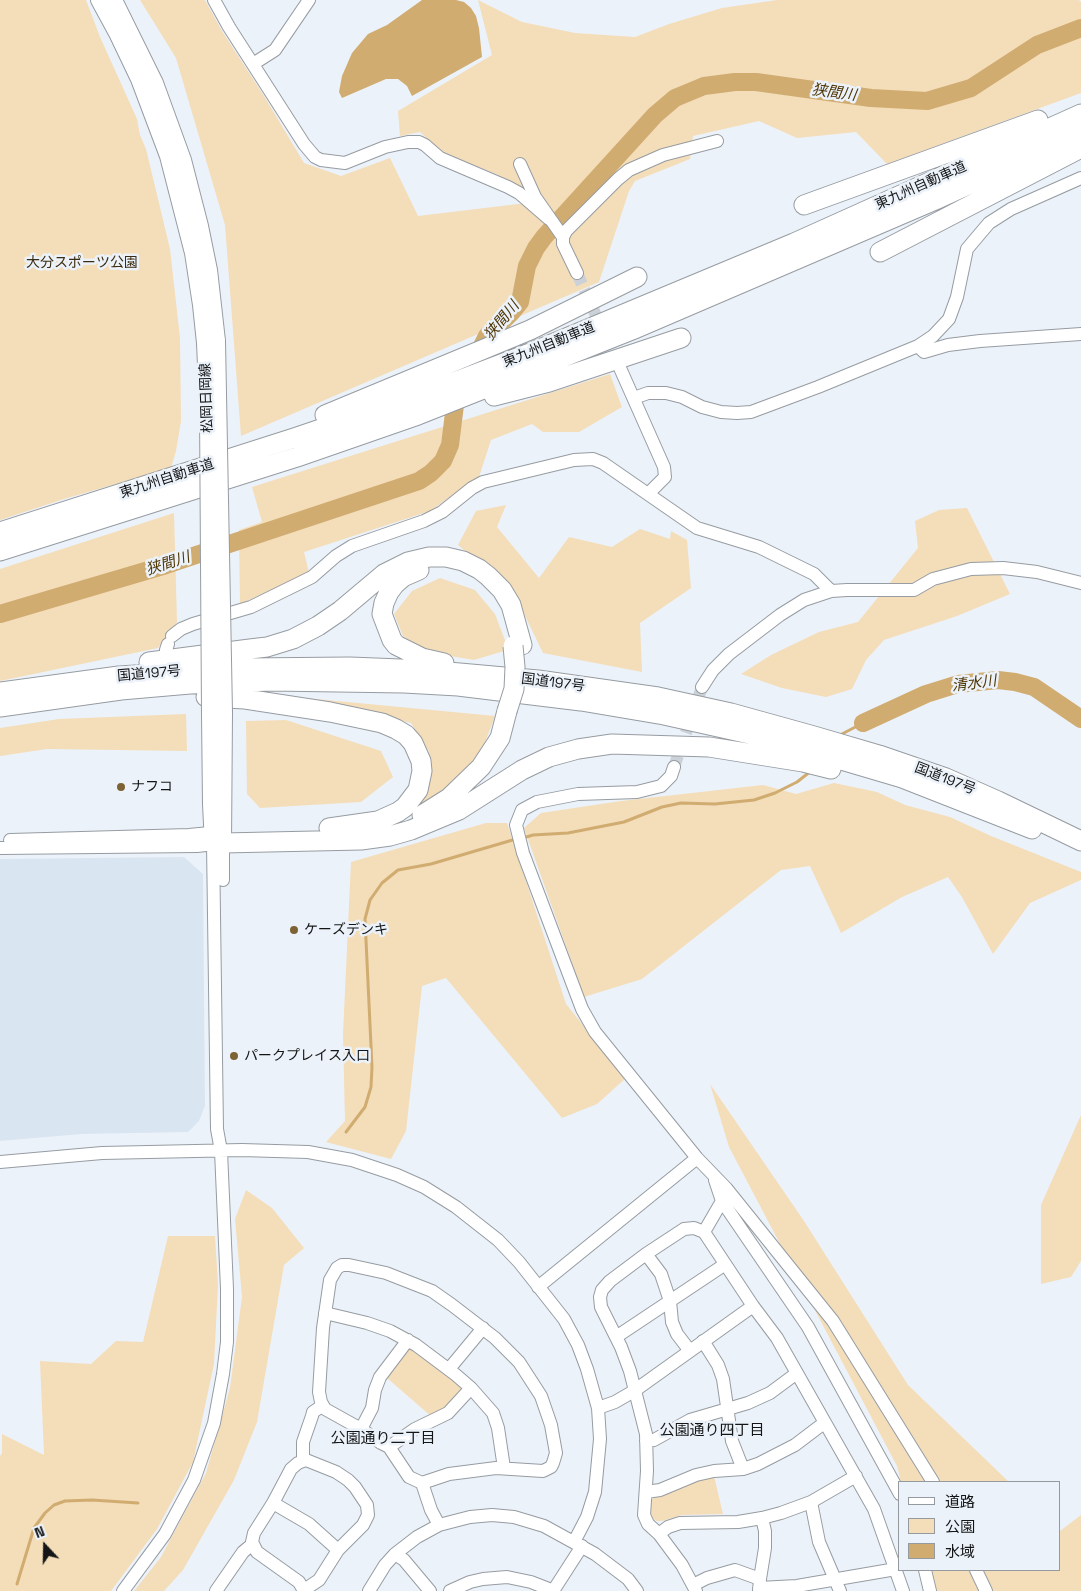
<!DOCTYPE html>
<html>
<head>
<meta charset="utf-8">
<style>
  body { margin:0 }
  #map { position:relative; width:1081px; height:1591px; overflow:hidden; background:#ecf2f9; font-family:"Space Grotesk","Noto Sans JP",sans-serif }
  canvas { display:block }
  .legend { position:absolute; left:898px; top:1481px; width:162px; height:90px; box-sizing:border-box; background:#ecf2f9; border:1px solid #959a9f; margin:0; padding:6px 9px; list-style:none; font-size:15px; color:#131517 }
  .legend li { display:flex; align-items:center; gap:10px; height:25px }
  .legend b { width:25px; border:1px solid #959a9f }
  .north { position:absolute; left:20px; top:1521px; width:50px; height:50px; -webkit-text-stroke:4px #ecf2f9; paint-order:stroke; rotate:339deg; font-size:14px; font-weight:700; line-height:20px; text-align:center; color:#131517 }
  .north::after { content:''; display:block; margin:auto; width:18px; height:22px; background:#131517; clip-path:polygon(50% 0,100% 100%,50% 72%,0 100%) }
</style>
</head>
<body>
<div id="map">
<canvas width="1081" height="1591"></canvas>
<ul class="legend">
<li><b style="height:6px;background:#fff"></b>道路</li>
<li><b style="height:14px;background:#f4ddb9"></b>公園</li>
<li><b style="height:14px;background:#d0ac71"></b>水域</li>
</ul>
<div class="north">N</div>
</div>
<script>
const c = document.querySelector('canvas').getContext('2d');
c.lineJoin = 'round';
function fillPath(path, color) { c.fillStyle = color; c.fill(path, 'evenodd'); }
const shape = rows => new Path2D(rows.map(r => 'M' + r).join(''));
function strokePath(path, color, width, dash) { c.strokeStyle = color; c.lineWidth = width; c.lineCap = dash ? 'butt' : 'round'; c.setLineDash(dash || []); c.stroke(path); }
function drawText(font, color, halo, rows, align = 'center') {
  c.font = font + ' "Space Grotesk","Noto Sans JP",sans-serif'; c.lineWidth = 5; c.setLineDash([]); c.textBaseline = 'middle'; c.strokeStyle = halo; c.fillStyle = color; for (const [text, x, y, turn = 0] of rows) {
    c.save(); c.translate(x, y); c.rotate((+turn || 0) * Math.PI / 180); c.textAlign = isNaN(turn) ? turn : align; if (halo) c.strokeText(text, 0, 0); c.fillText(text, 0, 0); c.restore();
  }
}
const built = shape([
  [184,857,203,874,205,1106,199,1121,188,1132,82,1134,0,1141,0,859]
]);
const green = shape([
  [0,0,86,0,100,37,137,119,140,135,146,149,170,249,180,338,181,421,176,451,171,468,64,499,0,520],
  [140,0,205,0,222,31,264,96,304,163,341,176,390,158,418,216,543,201,496,174,443,153,420,132,400,136,398,111,492,55,478,0,522,22,575,33,635,37,669,24,722,8,777,0,1079,0,1081,2,1081,93,887,164,856,132,797,138,759,121,693,136,690,159,635,181,629,191,599,282,241,436,225,225,176,58],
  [610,374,622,407,579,432,543,432,532,424,491,440,479,477,430,511,304,552,309,573,240,604,239,530,262,522,252,487],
  [506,505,497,527,539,578,569,537,612,547,640,529,670,539,671,531,687,540,691,588,640,623,642,672,543,653,513,591,458,545,476,511],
  [967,508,1010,594,957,616,884,640,866,660,852,689,826,697,782,688,741,674,771,655,819,632,858,622,918,548,915,521,939,510],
  [174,513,177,622,158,648,0,681,0,569],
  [440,578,475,590,495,614,506,643,504,651,474,660,426,652,403,636,394,614,412,591],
  [305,698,495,716,481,753,450,787,412,812,426,780,429,752,411,723],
  [186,714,187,751,47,749,0,756,0,728,59,719],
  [286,720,381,751,393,777,361,802,260,808,247,794,246,721],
  [834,783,877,792,905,805,950,817,991,836,1081,872,1081,880,1030,903,993,954,962,897,948,877,902,897,841,933,810,866,781,870,642,979,584,997,524,828,541,813,621,801,763,785,796,794],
  [486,823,507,823,566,1004,626,1078,597,1104,562,1118,446,978,422,986,406,1131,391,1159,326,1142,345,1121,343,1034,351,862],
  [710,1084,804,1221,908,1385,1009,1482,901,1482,897,1466,729,1147],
  [1081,1115,1081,1261,1071,1277,1041,1284,1041,1205],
  [246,1190,272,1208,304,1248,284,1265,257,1422,234,1480,183,1570,164,1591,134,1591,161,1557,206,1473,230,1388,242,1297,235,1219],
  [168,1236,215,1236,218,1285,214,1364,193,1462,157,1529,111,1591,0,1591,0,1456,2,1453,2,1434,44,1455,40,1361,91,1364,116,1341,143,1342],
  [409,1343,468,1389,449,1407,432,1417,387,1378],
  [714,1476,723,1514,682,1515,662,1521,657,1521,653,1519,650,1514,651,1500,654,1498,697,1481],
  [1081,1515,1081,1591,926,1591,921,1570,1060,1570,1060,1531]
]);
const water = shape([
  [422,0,456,0,464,2,471,8,476,16,479,28,482,57,412,96,407,86,398,79,386,79,342,98,339,92,342,76,352,53,368,34,387,25]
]);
const stream = shape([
  [840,735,863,723],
  [523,838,533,835,568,833,624,822,662,807,681,803,715,804,754,800,775,793,797,782,811,771],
  [346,1132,365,1107,371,1087,372,1067,365,919,370,900,382,883,398,870,431,864,516,839],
  [17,1584,34,1528,45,1513,54,1505,65,1501,92,1500,138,1503]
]);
const river = shape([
  [475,360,487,336,512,312,520,302,527,266,536,248,544,237,655,115,675,98,704,86,735,82,756,82,871,98,927,101,971,88,1037,45,1081,28],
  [0,614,166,565,419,481,431,473,443,461,450,445,455,405,463,389],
  [863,723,926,694,958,684,998,680,1015,682,1034,687,1081,719]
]);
const minorTunnel = shape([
  [577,273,619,367],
  [674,767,702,687]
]);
const minor = shape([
  [214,0,229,27,304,144,315,157,321,160,345,163,385,147,408,142,419,142,425,145,440,158,508,187,519,193,549,219],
  [253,64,275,50,309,0],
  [520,164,535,197,563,237],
  [577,273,563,244,563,237,566,231,618,179,629,170,663,155,717,141],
  [918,346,924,352,948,345,980,341,1081,334],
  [620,368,664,467,665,477,649,493],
  [634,398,648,393,666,393,682,397,702,407,721,412,737,413,751,412,818,387,918,346,933,336,949,319,957,297,967,249,989,223,1011,209,1081,178],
  [172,636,181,629,193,624,251,607,312,577,336,556,352,546,424,521,442,512,472,488,483,482,574,460,593,459,603,463,697,528,759,547,814,574,831,591],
  [167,659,166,650,168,644],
  [702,687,713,670,729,654,780,615,804,600,831,591,847,590,914,590,933,579,971,569,1003,568,1037,572,1081,583],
  [674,767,671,776,661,786,637,792,578,794,537,802,522,810,516,825,523,853,582,1009,595,1032,697,1158,726,1188,833,1321,933,1482],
  [10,840,189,835,220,832],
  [0,848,197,846,223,843,223,880],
  [0,1162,102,1153,242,1150,308,1152,352,1160,397,1175,424,1187,456,1207,498,1240,519,1262,564,1319,578,1345,587,1369,598,1408,600,1439,595,1492,587,1517,574,1542],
  [715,1180,722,1201,808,1327,900,1494],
  [704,1232,722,1201],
  [646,1254,661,1274,670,1301,672,1322,677,1334,690,1351],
  [538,1287,697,1158],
  [325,1313,367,1323,390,1331,416,1345,456,1375,471,1388,493,1413,498,1428,504,1468],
  [616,1337,724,1265],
  [703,1341,718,1365,723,1379,732,1441,743,1469],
  [449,1369,483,1328],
  [598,1408,615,1402,634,1391,753,1306],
  [361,1429,372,1408,375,1390,380,1377,408,1340],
  [646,1441,654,1440,690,1420,748,1403,770,1393,797,1373],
  [389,1447,409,1477,422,1483,449,1474,496,1468,543,1471,551,1467,553,1463,556,1453,551,1425,541,1396,519,1362,495,1338,452,1305,432,1291,386,1273,349,1265,342,1265,337,1268,330,1280,323,1328,319,1392,321,1402,325,1409,361,1429,381,1443,389,1447,415,1429,448,1413,471,1388],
  [303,1460,303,1442,312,1416,313,1412,322,1406],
  [422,1483,431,1510,439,1525],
  [646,1492,660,1490,696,1475,714,1471,743,1469,758,1464,795,1445,824,1423],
  [811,1502,819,1542,840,1591],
  [273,1503,309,1524,338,1550],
  [659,1534,668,1527,680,1523,738,1522,762,1518,781,1513,811,1502,856,1476],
  [395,1554,404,1560,430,1591],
  [925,1570,930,1591],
  [976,1570,986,1591],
  [693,1585,707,1578,735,1570,760,1579],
  [759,1588,797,1586,896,1569],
  [304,1590,319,1580,338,1550,363,1525,368,1515,367,1505,355,1487,348,1480,336,1472,306,1460,298,1463,291,1469,273,1503,254,1533,252,1542,257,1552,299,1582,304,1591],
  [123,1591,165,1534,194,1480,214,1423,223,1374,227,1342,227,1289,221,1151,217,1129,213,844],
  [216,1591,243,1552,249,1547,253,1545],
  [369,1591,385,1565,395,1554,417,1537,439,1525,470,1517,492,1515,514,1517,544,1526,595,1554,628,1579,637,1591],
  [450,1591,470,1582,483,1579,507,1577,531,1582,554,1591],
  [553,1591,582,1546],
  [696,1591,682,1565,659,1534,648,1524,644,1515,647,1471,646,1434,630,1371,621,1347,601,1307,600,1297,602,1290,610,1281,646,1254,684,1229,694,1228,704,1232,753,1306,777,1338,874,1509,903,1591],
  [759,1591,760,1579,765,1548,765,1531,762,1518]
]);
const major = shape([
  [99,0,118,35,139,79,168,156,193,253,201,305,205,343],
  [114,0,155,83,183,160,200,226,209,270,217,341],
  [210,714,211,804,213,844],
  [223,843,224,713]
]);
const highway = shape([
  [804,205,1038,120],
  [880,252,1081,148],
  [494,396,549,382,681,338],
  [325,415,530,330,637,277],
  [0,532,294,438,412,398,535,351,794,243,1081,114],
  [0,551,297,457,418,415,632,330,935,200,1081,133],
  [419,570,403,577,395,584,389,592,384,603,382,614,392,640,396,645,422,658,444,663],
  [149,662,250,649,267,647,293,639,318,626,340,611,384,574,408,562,429,557,446,557,463,561,479,569,488,576,502,590,511,605,522,645],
  [0,692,119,676,246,668,350,667,426,670,538,680,658,697,731,713,814,736,879,755,946,778,998,801,1081,841],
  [206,697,245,699,330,712,382,723,396,729,406,735,413,743,421,761,422,771,418,790,405,807,398,812,378,821,329,828],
  [0,707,121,690,190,684,272,681,404,683,458,686,581,701,664,715,763,737,902,778,1032,829],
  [422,815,449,798,481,767,500,738,507,711],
  [223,843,361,840,390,836,411,830,459,810,522,770,549,757,578,749,612,744,709,747,803,762,831,769]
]);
const majorBridge = shape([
  [217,341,224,713],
  [205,343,208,410,210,714]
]);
const highwayBridge = shape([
  [507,711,514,689,515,667,513,646]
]);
const markers = [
  [121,787,5,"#7d6234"],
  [294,930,5,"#7d6234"],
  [234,1056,5,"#7d6234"]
];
const streetNames = [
  ["東九州自動車道",921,186,-24],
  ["東九州自動車道",549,345,-22],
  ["松岡日岡線",207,398,-92],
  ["東九州自動車道",167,479,-18],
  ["国道197号",149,674,-5],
  ["国道197号",553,683,7],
  ["国道197号",945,779,21]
];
const parkNames = [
  ["大分スポーツ公園",82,263]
];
const poiNames = [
  ["ナフコ",131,787],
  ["ケーズデンキ",304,930],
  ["パークプレイス入口",244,1056]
];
const waterNames = [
  ["狭間川",834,93,8],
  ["狭間川",502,321,-51],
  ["狭間川",168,564,-18],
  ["清水川",974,684,-7]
];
const neighbourhoodNames = [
  ["公園通り四丁目",712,1431],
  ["公園通り二丁目",383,1439]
];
fillPath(built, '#dae5f2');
fillPath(green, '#f4ddb9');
fillPath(water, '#d0ac71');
strokePath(stream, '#d0ac71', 3);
strokePath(river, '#d0ac71', 18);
strokePath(minorTunnel, '#cbd1d7', 12, [12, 6]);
strokePath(minor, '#969ca2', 14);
strokePath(major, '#969ca2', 18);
strokePath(highway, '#969ca2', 21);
strokePath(minor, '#fff', 12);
strokePath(major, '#fff', 16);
strokePath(highway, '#fff', 19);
strokePath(majorBridge, '#969ca2', 18, []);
strokePath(highwayBridge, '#969ca2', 21, []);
strokePath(majorBridge, '#fff', 16);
strokePath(highwayBridge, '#fff', 19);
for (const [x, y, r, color] of markers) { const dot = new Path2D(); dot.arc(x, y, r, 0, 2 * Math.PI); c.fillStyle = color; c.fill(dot); strokePath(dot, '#ecf2f9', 2); }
drawText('14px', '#131517', '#ecf2f9', streetNames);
drawText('14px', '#3b2b10', '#ecf2f9', parkNames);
drawText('14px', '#131517', '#ecf2f9', poiNames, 'left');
drawText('italic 15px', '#4f3605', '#ecf2f9', waterNames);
drawText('15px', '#131517', '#ecf2f9', neighbourhoodNames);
</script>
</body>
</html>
